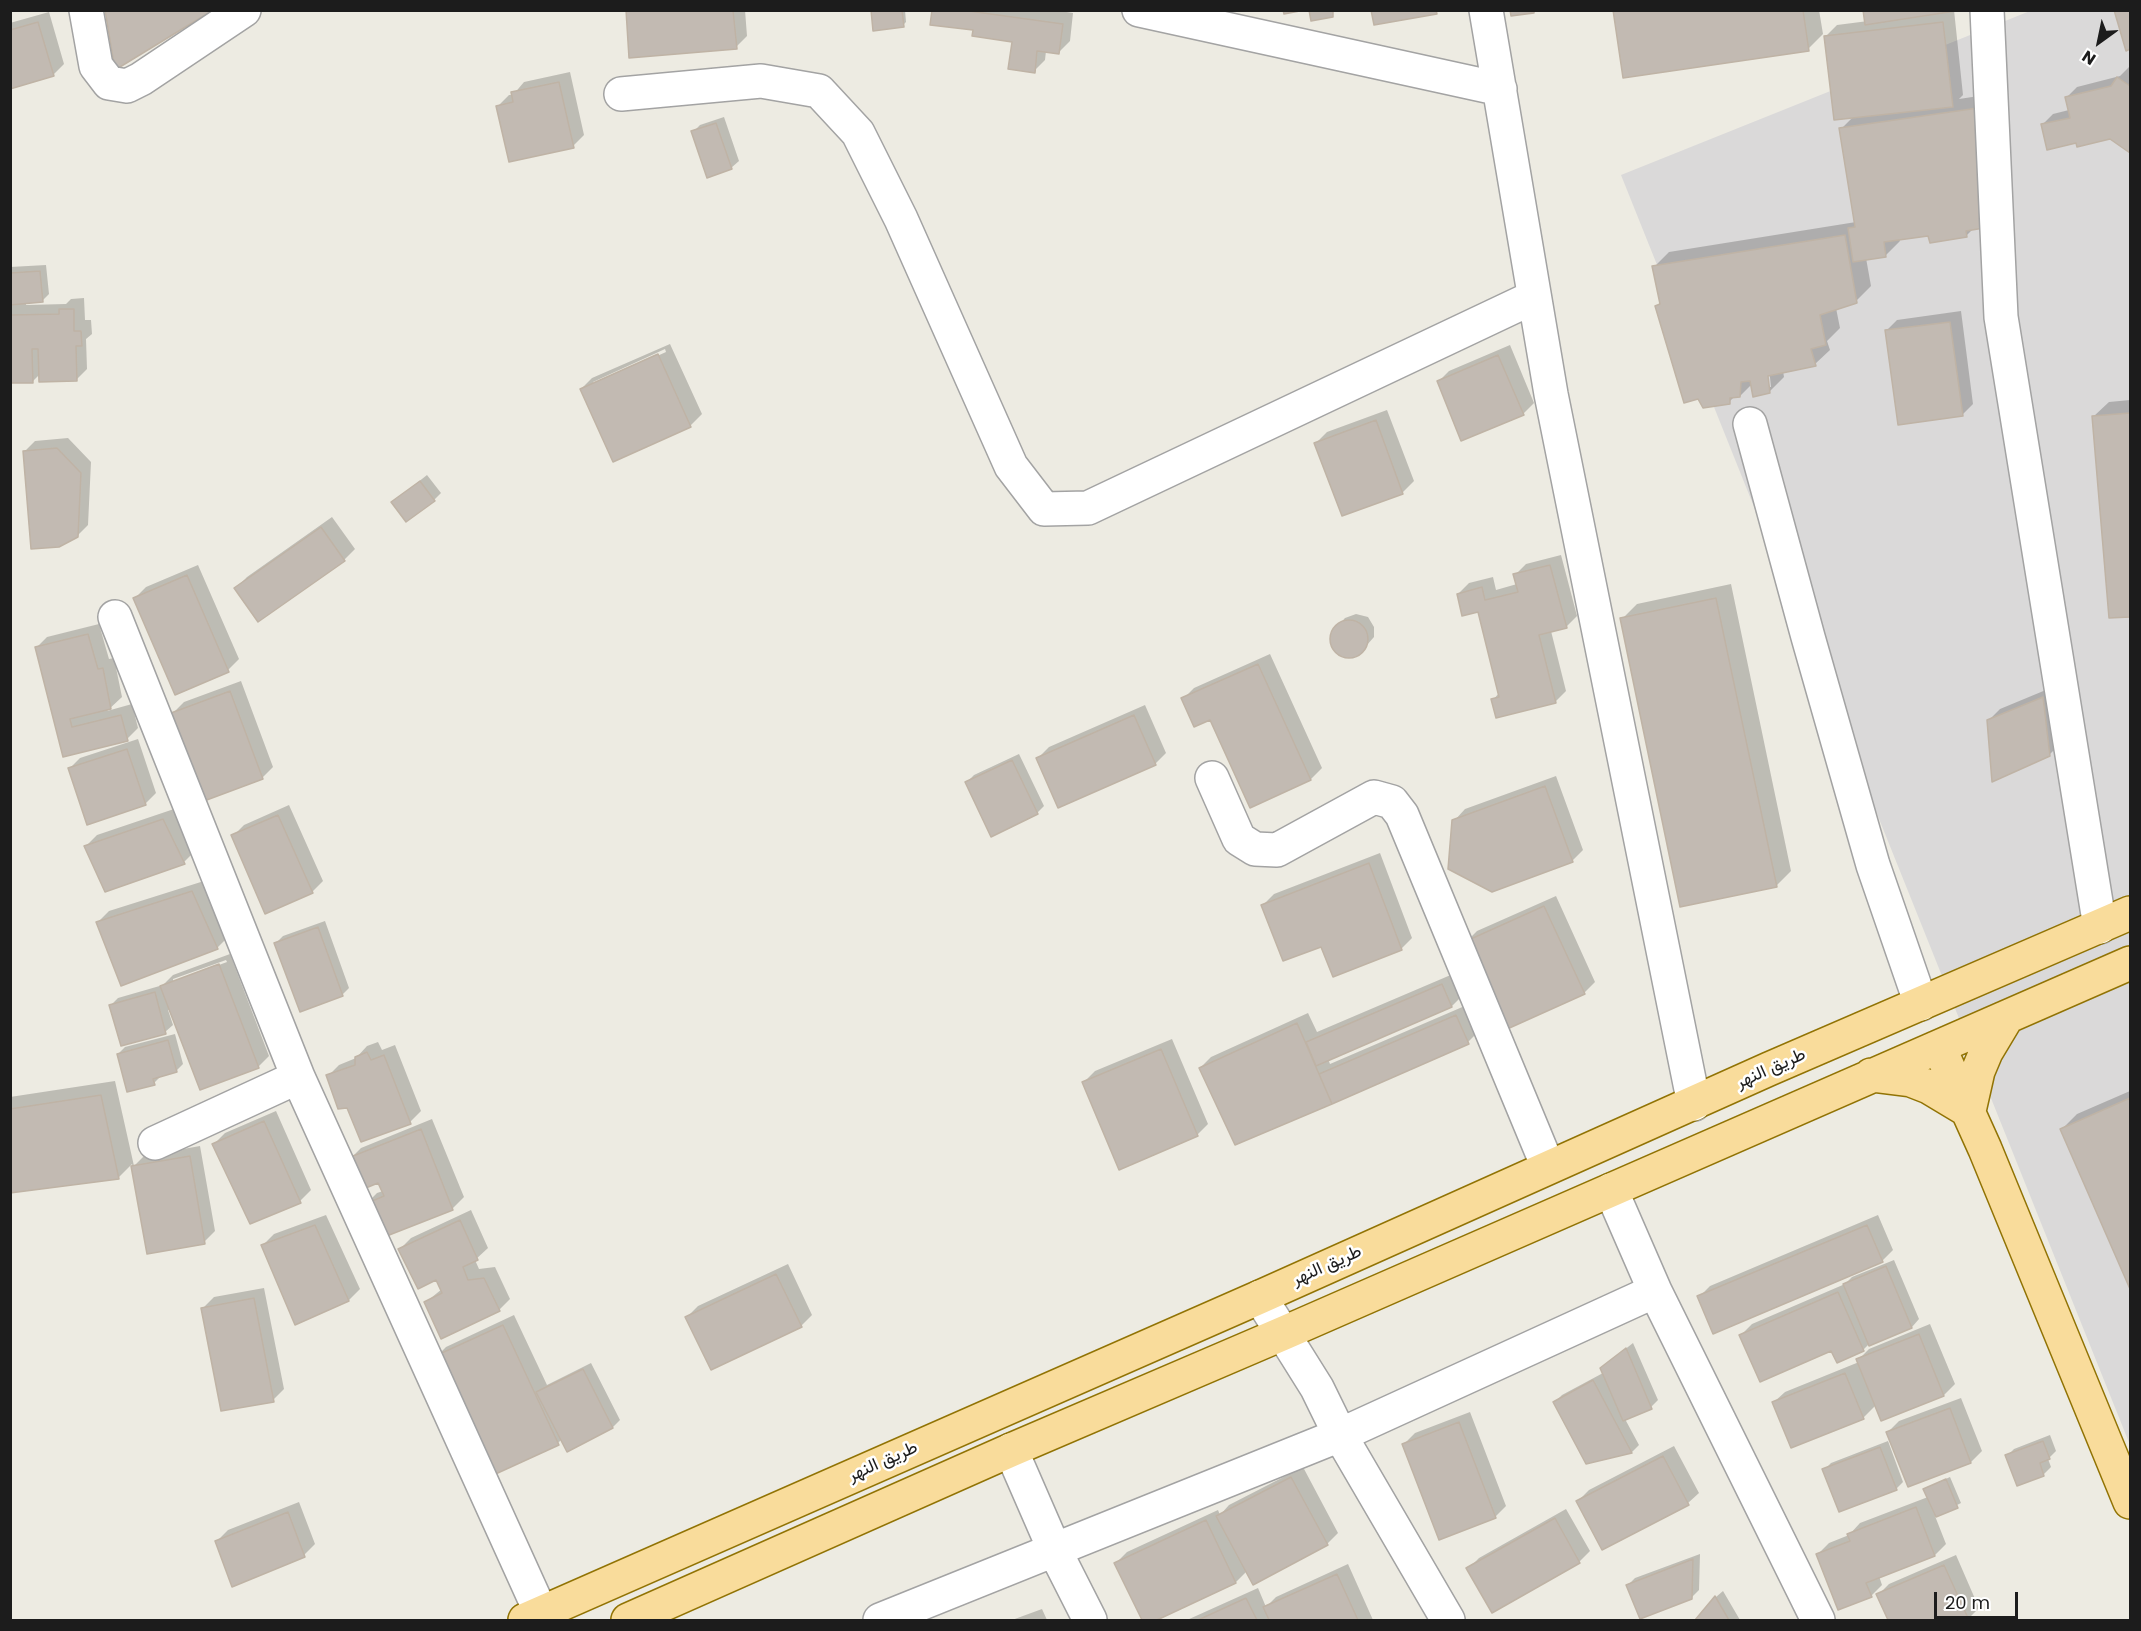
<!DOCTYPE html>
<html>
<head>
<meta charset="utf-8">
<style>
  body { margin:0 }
  #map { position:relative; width:2141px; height:1631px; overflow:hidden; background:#edebe2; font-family:Poppins,sans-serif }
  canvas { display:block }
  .frame { position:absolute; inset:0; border:12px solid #1c1c1c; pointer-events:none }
  .north { position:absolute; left:2069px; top:12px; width:60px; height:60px; -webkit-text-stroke:4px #fff; paint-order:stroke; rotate:213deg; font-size:16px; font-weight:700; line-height:24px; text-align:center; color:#1c1c1c }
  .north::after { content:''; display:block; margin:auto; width:21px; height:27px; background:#1c1c1c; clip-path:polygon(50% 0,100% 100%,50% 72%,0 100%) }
  .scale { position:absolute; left:1934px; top:1592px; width:84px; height:27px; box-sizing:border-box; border:3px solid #1c1c1c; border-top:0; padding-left:8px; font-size:18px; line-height:21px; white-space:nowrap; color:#1c1c1c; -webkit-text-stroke:4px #fff; paint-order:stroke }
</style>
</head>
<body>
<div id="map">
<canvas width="2141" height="1631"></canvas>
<div class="frame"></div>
<div class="north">N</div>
<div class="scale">20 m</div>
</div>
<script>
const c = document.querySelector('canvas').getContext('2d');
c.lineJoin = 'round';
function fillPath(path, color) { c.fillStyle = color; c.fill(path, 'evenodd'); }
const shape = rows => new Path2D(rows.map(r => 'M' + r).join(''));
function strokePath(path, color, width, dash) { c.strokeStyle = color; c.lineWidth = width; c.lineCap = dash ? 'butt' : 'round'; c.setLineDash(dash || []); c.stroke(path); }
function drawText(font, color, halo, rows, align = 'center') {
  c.font = font + ' Poppins,Vazirmatn,sans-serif'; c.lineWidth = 5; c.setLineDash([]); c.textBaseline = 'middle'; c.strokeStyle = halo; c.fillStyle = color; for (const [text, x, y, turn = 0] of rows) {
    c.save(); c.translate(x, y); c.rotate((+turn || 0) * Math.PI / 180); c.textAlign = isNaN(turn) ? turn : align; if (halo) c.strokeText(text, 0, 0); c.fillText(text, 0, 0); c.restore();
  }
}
const residential = shape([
  [2030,11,2130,11,2130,1445,1621,175]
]);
const shadow = shape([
  [627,10,745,10,747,36,736,47],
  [873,10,905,10,906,22,903,25],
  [933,10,1054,10,1073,13,1070,41,1059,52,1046,51,1045,60,1034,71,1014,41,975,29],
  [1614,10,1819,10,1823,34,1808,49],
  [1954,10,1963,95,1959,99,1992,94,1974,228,1966,236,1930,234,1899,238,1900,241,1885,256,1866,258,1871,286,1856,301,1836,308,1840,328,1827,341,1830,350,1815,364,1783,371,1784,377,1769,392,1752,384,1740,396,1735,396,1729,402,1657,307,1661,302,1654,267,1669,252,1856,222,1841,129,1853,117,1826,36,1837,25],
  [1769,368,1771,387,1769,387,1767,380],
  [2116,10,2130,10,2130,48,2127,49],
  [49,12,64,64,53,75,10,88,10,23],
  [2129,67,2130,151,2110,137,2077,141,2042,125,2053,114,2069,110,2066,98,2077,87,2120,76],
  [570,72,584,135,573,146,498,106,509,95,513,95,524,82],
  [724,117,739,161,731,168,693,132,700,125],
  [46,265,49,294,42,301,26,302,26,305,66,304,71,299,84,298,85,320,91,320,92,334,86,339,87,369,76,380,40,374,33,381,10,382,10,267],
  [1961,311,1973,404,1962,415,1886,331,1897,320],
  [670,344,702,414,691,425,614,460,581,389,592,378],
  [665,349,666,352,593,385,593,382],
  [1510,345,1534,403,1523,414,1438,382,1449,371],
  [2130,400,2130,615,2110,616,2094,416,2109,402],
  [1387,410,1414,481,1403,492,1343,514,1316,443,1327,432],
  [68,438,91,462,88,525,77,536,24,452,35,441],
  [427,475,441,493,434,500,393,502],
  [332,517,355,549,344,560,236,588,247,577],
  [1561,555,1577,616,1566,627,1551,631,1566,691,1555,702,1493,700,1499,693,1479,611,1458,594,1469,583,1493,577,1496,590,1517,584,1515,575,1526,564],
  [198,565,239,659,228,670,135,598,146,587],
  [1731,584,1791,871,1776,886,1622,619,1637,604],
  [1356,614,1368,617,1374,627,1374,637,1359,654,1348,657,1337,652,1331,642,1334,630,1345,618],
  [99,624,109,659,114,658,122,697,107,711,132,704,138,728,127,739,64,755,36,648,47,637],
  [1270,654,1322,768,1311,779,1183,699,1194,688],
  [241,681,273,767,262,778,173,713,184,702],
  [2053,687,2060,744,2049,755,1989,720,2000,709],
  [1145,705,1166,753,1155,764,1038,758,1049,747],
  [138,739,156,793,145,804,69,769,80,758],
  [1019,754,1044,806,1037,813,967,782,974,775],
  [1556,776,1583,850,1572,861,1454,821,1465,809],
  [289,805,323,881,312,892,233,836,244,825],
  [174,809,195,851,184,862,86,846,97,835],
  [1380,853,1412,938,1401,949,1322,945,1263,905,1274,894],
  [204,881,228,937,217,948,122,984,98,922,109,911],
  [1556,896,1595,982,1584,993,1466,942,1477,931],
  [325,921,349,988,342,995,276,943,283,936],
  [230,954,269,1056,258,1067,171,1009,168,1010,173,1025,165,1032,111,1005,118,998,163,985,173,975],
  [226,960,227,962,173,982,173,979],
  [1453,974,1463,995,1452,1006,1328,1059,1330,1064,1467,1005,1479,1031,1468,1042,1235,1143,1200,1068,1211,1057,1308,1013,1317,1032],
  [175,1034,183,1064,176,1071,161,1076,154,1083,118,1054,125,1047],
  [1172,1039,1208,1124,1197,1135,1084,1082,1095,1071],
  [378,1042,382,1050,395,1045,421,1111,410,1122,348,1107,328,1076,339,1065,356,1058,367,1046],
  [115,1081,134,1166,144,1156,200,1146,215,1231,204,1242,149,1252,132,1164,118,1178,10,1191,10,1097],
  [2130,1091,2130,1285,2062,1129,2077,1114],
  [276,1111,311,1190,300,1201,214,1144,225,1133],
  [432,1119,464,1197,453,1208,380,1237,366,1204,377,1193,383,1191,379,1181,350,1159,361,1148],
  [471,1210,488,1248,475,1260,479,1269,495,1267,510,1299,499,1310,426,1302,442,1289,437,1279,400,1249,411,1238],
  [326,1215,360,1289,349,1300,263,1245,274,1234],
  [1878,1215,1893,1250,1882,1261,1699,1297,1710,1286],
  [1894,1260,1919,1319,1912,1327,1869,1344,1863,1350,1741,1335,1752,1324,1845,1284,1852,1277],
  [788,1264,812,1315,801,1326,687,1317,698,1306],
  [264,1288,284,1389,273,1400,203,1308,214,1297],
  [514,1315,547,1385,591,1363,620,1420,613,1427,567,1450,562,1439,558,1443,435,1358,446,1347],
  [1930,1324,1955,1384,1944,1395,1882,1419,1876,1405,1863,1418,1774,1402,1785,1392,1859,1362,1858,1360,1869,1349],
  [1633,1343,1658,1400,1651,1407,1625,1419,1639,1445,1632,1452,1587,1462,1555,1402,1562,1395,1603,1373,1609,1362],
  [1961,1398,1982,1451,1971,1462,1908,1486,1888,1432,1899,1421],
  [1470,1412,1506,1506,1495,1517,1404,1444,1415,1433],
  [2050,1435,2056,1451,2048,1459,2051,1467,2044,1474,2007,1456,2014,1449],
  [1888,1441,1903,1482,1896,1489,1824,1470,1831,1463],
  [1674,1446,1699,1493,1688,1503,1578,1501,1589,1490],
  [1303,1467,1338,1533,1327,1544,1247,1571,1236,1582,1154,1620,1143,1620,1116,1563,1127,1552,1218,1510,1220,1515,1229,1505],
  [1950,1477,1961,1503,1935,1516,1946,1544,1935,1555,1879,1576,1882,1585,1871,1596,1818,1554,1829,1543,1849,1535,1860,1523,1928,1497,1925,1490,1928,1487],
  [299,1502,315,1544,304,1555,217,1541,228,1530],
  [1566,1509,1590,1551,1579,1562,1492,1611,1468,1569,1479,1558],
  [1700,1554,1699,1590,1691,1598,1628,1585,1635,1578],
  [1956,1555,1979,1608,1968,1619,1889,1620,1878,1595,1889,1584],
  [1348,1564,1373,1620,1187,1620,1258,1588,1266,1607,1276,1597],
  [1723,1591,1740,1620,1697,1620,1716,1597],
  [1042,1609,1047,1620,1012,1620]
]);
const building = shape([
  [105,10,210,10,210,12,115,70,105,10],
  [626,10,733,10,737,49,629,58,626,10],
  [871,10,902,10,904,27,873,31,871,10],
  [932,10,962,10,1063,24,1059,54,1037,51,1035,73,1008,69,1012,42,972,36,973,30,930,25,932,10],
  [1283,10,1305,10,1284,14,1283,10],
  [1309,10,1333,10,1333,17,1311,21,1309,10],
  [1371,10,1436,10,1437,14,1374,25,1371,10],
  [1510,10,1534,10,1534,13,1511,16,1510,10],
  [1613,10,1803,10,1809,51,1623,78,1613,10],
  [1863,10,1962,10,1865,25,1863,10],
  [2114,10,2130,10,2130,49,2126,51,2114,10],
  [38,22,54,76,10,89,10,30,38,22],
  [1943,22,1953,107,1834,120,1824,36,1943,22],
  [2117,77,2130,86,2130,153,2110,139,2077,147,2076,143,2047,150,2041,124,2070,118,2065,97,2111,86,2117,77],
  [559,82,574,148,509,162,496,106,513,102,511,92,559,82],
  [1978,108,1996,226,1966,231,1967,237,1930,243,1928,236,1884,242,1886,257,1853,262,1848,228,1855,227,1839,128,1978,108],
  [716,123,732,169,707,178,691,131,716,123],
  [1845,235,1857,303,1820,315,1826,345,1811,349,1816,366,1768,376,1770,393,1753,397,1750,381,1741,382,1740,397,1730,398,1730,404,1703,408,1698,399,1684,403,1655,306,1660,304,1652,266,1845,235],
  [40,271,43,302,10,305,10,273,40,271],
  [59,309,74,309,74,331,81,331,82,346,76,346,77,381,39,382,38,349,32,349,33,383,10,383,10,315,59,314,59,309],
  [1950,322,1963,416,1898,425,1885,330,1950,322],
  [658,354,691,427,613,462,580,389,658,354],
  [1498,355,1524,415,1461,441,1437,381,1498,355],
  [2130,413,2130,617,2109,618,2092,416,2130,413],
  [1376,420,1403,494,1342,516,1314,443,1376,420],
  [57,448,81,473,78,537,59,547,31,549,23,451,57,448],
  [420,481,435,501,406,522,391,502,420,481],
  [321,527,345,561,258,622,234,588,321,527],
  [1550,565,1567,628,1539,635,1556,703,1496,718,1491,699,1499,697,1478,612,1462,616,1457,594,1482,587,1485,600,1518,592,1513,574,1550,565],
  [187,575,229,672,175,695,133,598,187,575],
  [1716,598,1777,887,1680,907,1620,618,1716,598],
  '1330 639a19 19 0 1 1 38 0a19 19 0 1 1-38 0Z',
  [88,634,98,669,103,668,111,709,70,719,72,727,121,715,128,741,63,757,35,647,88,634],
  [1258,664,1311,780,1250,808,1210,720,1194,727,1181,698,1258,664],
  [230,691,263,779,204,801,171,713,230,691],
  [2043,697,2050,756,1992,782,1987,720,2043,697],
  [1134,715,1156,765,1058,808,1036,758,1134,715],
  [127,749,146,805,87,825,68,768,127,749],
  [1012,760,1038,814,991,837,965,782,1012,760],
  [1545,786,1573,862,1492,892,1448,869,1452,820,1545,786],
  [278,815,313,893,265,914,231,835,278,815],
  [163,819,185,864,105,892,84,846,163,819],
  [1369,863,1402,950,1333,977,1321,947,1283,961,1261,905,1369,863],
  [192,891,218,949,121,986,96,922,192,891],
  [1544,906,1585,994,1505,1030,1464,942,1544,906],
  [318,927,343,996,300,1012,274,943,318,927],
  [219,964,259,1068,200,1090,160,986,219,964],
  [1442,984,1452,1007,1316,1066,1306,1042,1442,984],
  [155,992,166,1034,121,1046,109,1005,155,992],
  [1456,1015,1469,1044,1332,1104,1319,1074,1456,1015],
  [1297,1023,1332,1104,1235,1145,1199,1068,1297,1023],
  [168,1040,177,1072,153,1079,155,1085,127,1092,117,1054,168,1040],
  [1161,1049,1198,1136,1119,1170,1082,1082,1161,1049],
  [367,1052,371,1060,384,1055,411,1124,361,1142,347,1108,338,1109,326,1075,355,1065,355,1057,367,1052],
  [101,1095,119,1179,10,1193,10,1109,101,1095],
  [2130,1098,2130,1289,2060,1129,2130,1098],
  [264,1121,301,1203,250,1224,212,1144,264,1121],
  [421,1129,453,1210,379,1239,365,1204,384,1196,378,1183,361,1190,348,1158,421,1129],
  [190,1156,205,1244,147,1254,131,1166,190,1156],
  [460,1220,478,1260,463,1267,468,1280,484,1278,500,1311,441,1339,424,1302,442,1293,436,1280,418,1289,398,1249,460,1220],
  [315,1225,349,1301,295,1325,261,1245,315,1225],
  [1867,1225,1883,1262,1713,1334,1697,1296,1867,1225],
  [1886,1266,1912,1328,1869,1346,1843,1284,1886,1266],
  [776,1274,802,1327,711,1370,685,1317,776,1274],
  [1838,1292,1864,1351,1837,1363,1831,1351,1760,1382,1739,1335,1838,1292],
  [254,1298,274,1402,221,1411,201,1308,254,1298],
  [503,1325,559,1445,489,1477,433,1357,503,1325],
  [1919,1334,1944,1396,1881,1421,1856,1359,1919,1334],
  [1626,1348,1652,1409,1623,1421,1600,1368,1626,1348],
  [583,1369,613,1428,567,1452,536,1392,583,1369],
  [1845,1373,1864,1419,1791,1448,1772,1402,1845,1373],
  [1593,1380,1632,1453,1586,1464,1553,1402,1593,1380],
  [1950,1408,1971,1463,1908,1487,1886,1432,1950,1408],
  [1459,1422,1496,1518,1439,1540,1402,1444,1459,1422],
  [2043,1441,2050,1459,2040,1463,2044,1476,2017,1486,2005,1455,2043,1441],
  [1880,1447,1897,1490,1839,1512,1822,1469,1880,1447],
  [1663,1456,1689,1505,1602,1550,1576,1501,1663,1456],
  [1291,1477,1328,1545,1253,1585,1216,1516,1291,1477],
  [1946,1479,1958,1508,1936,1517,1923,1489,1946,1479],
  [1916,1507,1935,1556,1866,1583,1872,1597,1838,1610,1816,1554,1850,1541,1847,1534,1916,1507],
  [288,1512,305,1557,232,1587,215,1541,288,1512],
  [1555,1518,1580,1563,1492,1613,1466,1568,1555,1518],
  [1206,1520,1236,1583,1157,1620,1142,1620,1114,1563,1206,1520],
  [1693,1559,1692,1599,1640,1619,1626,1585,1693,1559],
  [1944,1565,1969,1620,1888,1620,1876,1594,1944,1565],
  [1337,1574,1358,1620,1269,1620,1263,1607,1337,1574],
  [1715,1596,1729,1620,1695,1620,1715,1596],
  [1246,1598,1257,1620,1198,1620,1246,1598]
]);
const minor = shape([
  [86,10,96,66,109,83,127,86,141,79,244,10],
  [1139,10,1500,89],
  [1486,10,1551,394,1694,1104],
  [1987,10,2001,317,2100,927],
  [621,94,761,81,819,91,858,133,901,219,1011,466,1044,509,1088,508,1534,297],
  [1750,424,1808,637,1873,865,1921,1004],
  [115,617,298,1077,541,1613],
  [1212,778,1239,839,1255,849,1277,850,1374,797,1392,802,1402,815,1548,1167],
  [155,1143,298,1077],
  [1611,1190,1655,1291,1818,1620],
  [1260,1297,1317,1388,1340,1435,1448,1620],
  [1011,1450,1055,1551,1090,1620],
  [880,1620,1340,1435,1655,1291]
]);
const major = shape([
  [1939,1047,1985,1149,2130,1502],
  [1871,1075,1911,1080,1929,1087,1969,1111,1978,1071,1986,1052,2007,1017],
  [525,1620,1260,1297,1769,1069,2130,913],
  [628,1620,1011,1450,1284,1333,2130,963]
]);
const streetNames = [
  ["طريق النهر",1771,1069,-24],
  ["طريق النهر",1327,1266,-24],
  ["طريق النهر",883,1462,-24]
];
fillPath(residential, '#dad9d9');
fillPath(shadow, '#0003');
fillPath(building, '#c2bab2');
strokePath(building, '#bfb3a5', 1.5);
strokePath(minor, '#a3a3a3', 36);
strokePath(major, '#917304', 36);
strokePath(minor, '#fff', 33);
strokePath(major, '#f9dc9b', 33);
drawText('18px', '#1c1c1c', '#fff', streetNames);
</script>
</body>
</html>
